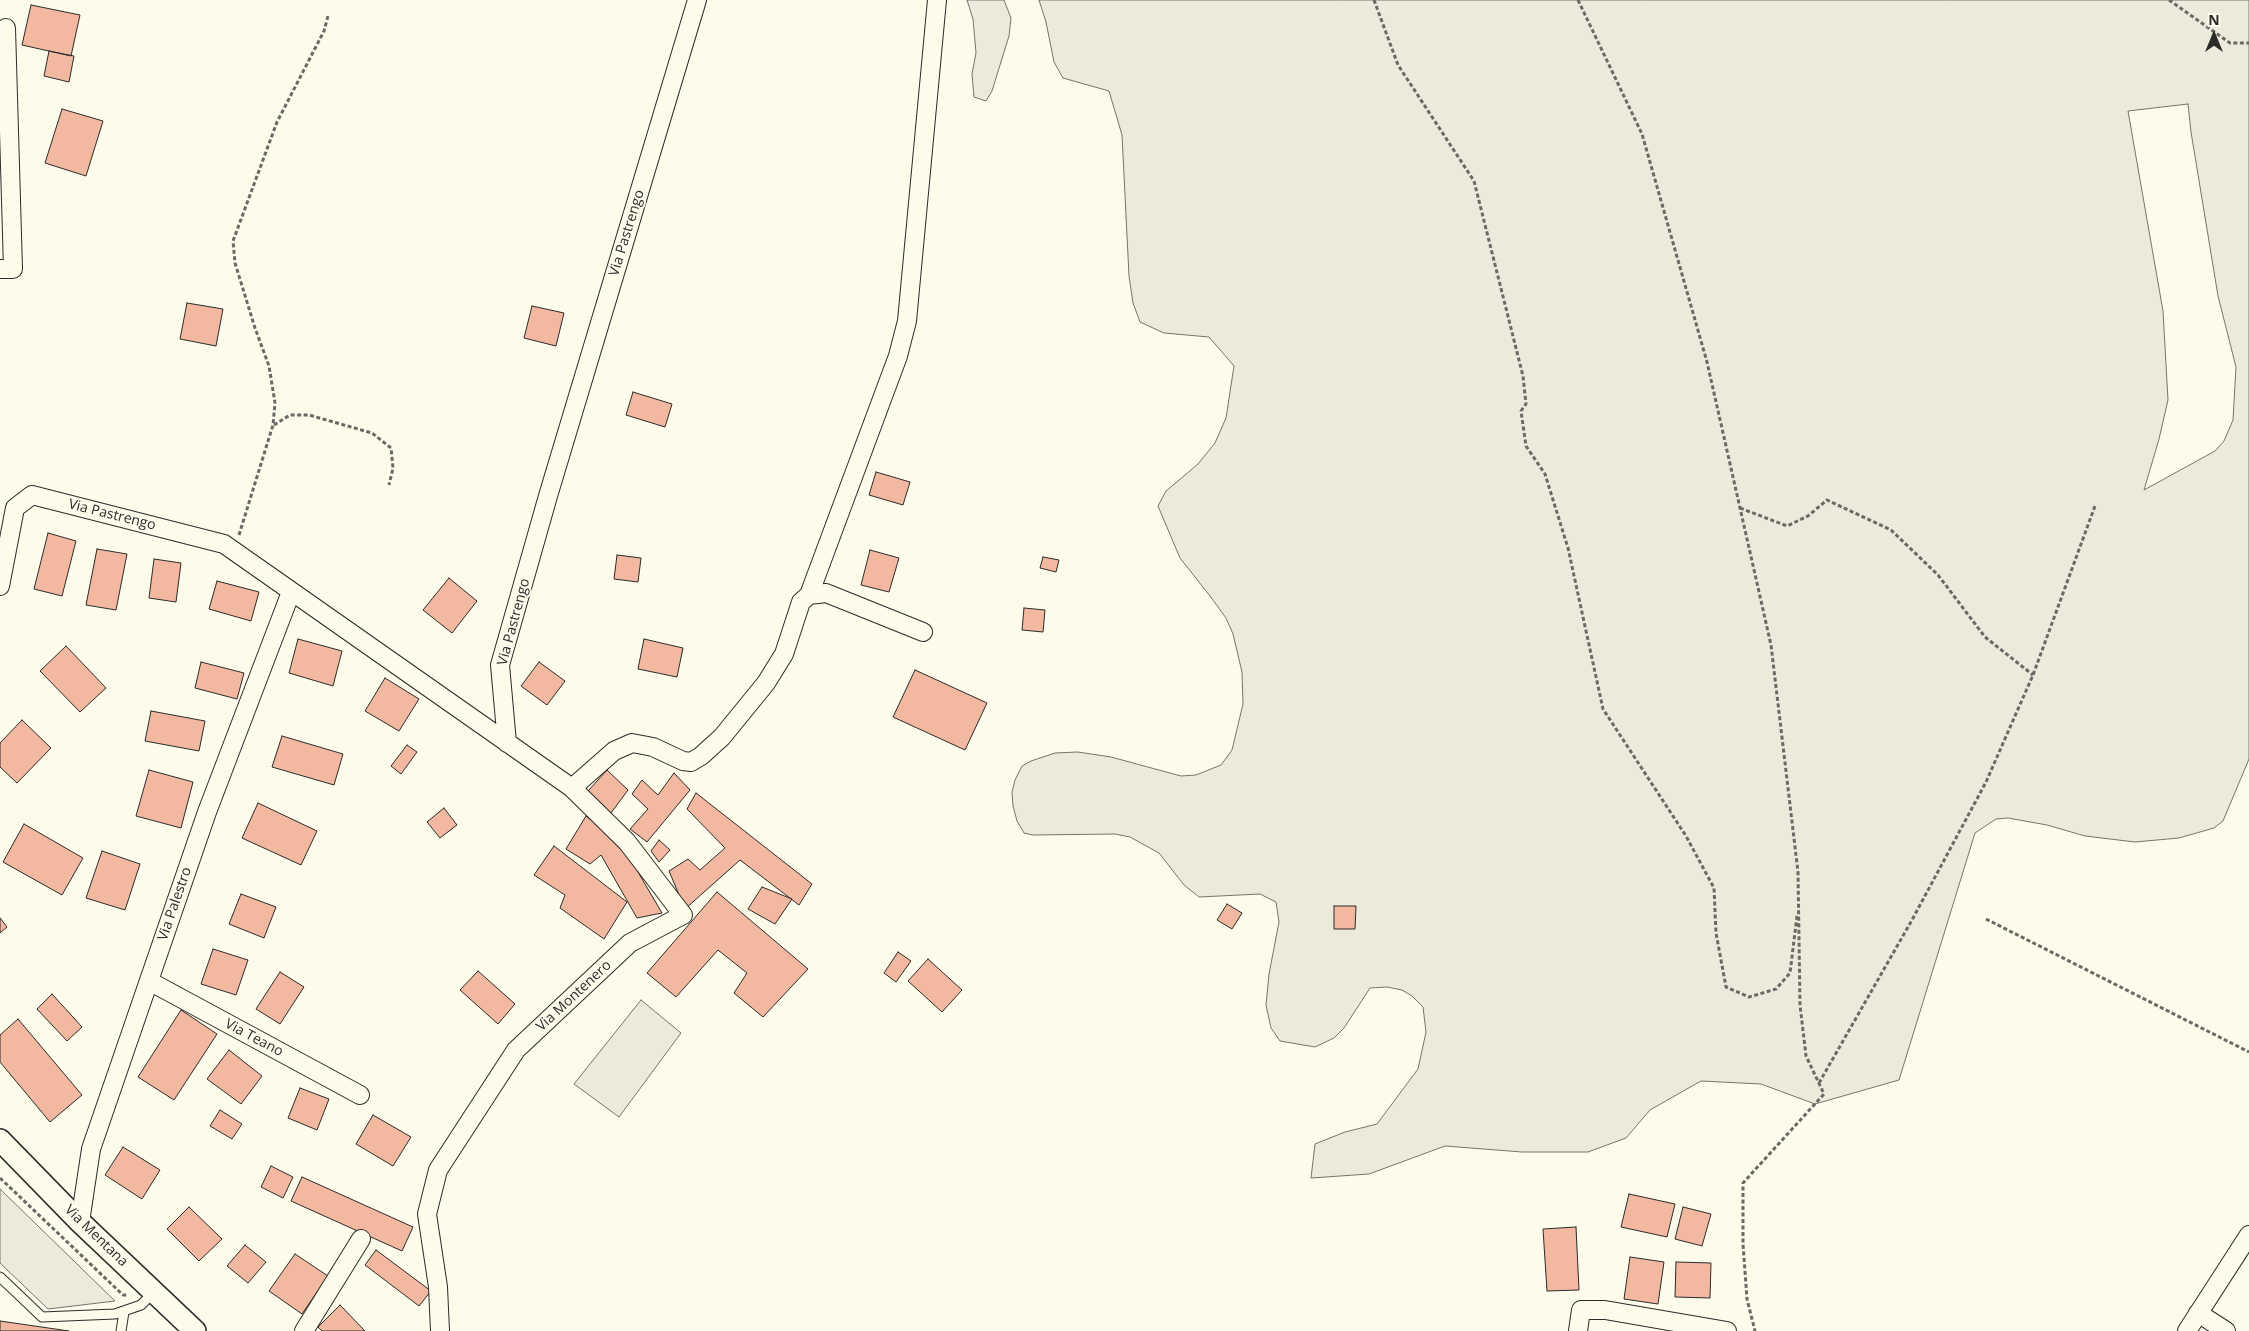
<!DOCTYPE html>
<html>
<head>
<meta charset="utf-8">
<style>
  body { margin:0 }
  #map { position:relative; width:2249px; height:1331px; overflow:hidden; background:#fdfbea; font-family:"Open Sans",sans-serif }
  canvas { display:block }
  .north { position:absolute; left:2189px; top:10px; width:50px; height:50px; -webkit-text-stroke:4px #fdfbea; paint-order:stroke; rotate:0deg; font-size:14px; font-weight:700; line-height:20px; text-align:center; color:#2b2b2b }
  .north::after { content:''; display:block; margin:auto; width:18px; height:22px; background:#2b2b2b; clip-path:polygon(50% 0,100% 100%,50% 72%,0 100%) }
</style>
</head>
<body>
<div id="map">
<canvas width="2249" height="1331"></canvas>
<div class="north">N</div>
</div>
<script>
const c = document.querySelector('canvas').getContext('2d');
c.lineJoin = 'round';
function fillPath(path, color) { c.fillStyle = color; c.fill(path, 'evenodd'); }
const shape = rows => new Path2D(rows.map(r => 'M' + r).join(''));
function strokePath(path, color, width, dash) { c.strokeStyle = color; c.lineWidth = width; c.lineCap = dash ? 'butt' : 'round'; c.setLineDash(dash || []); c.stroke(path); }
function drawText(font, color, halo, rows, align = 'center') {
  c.font = font + ' "Open Sans",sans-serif'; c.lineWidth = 4; c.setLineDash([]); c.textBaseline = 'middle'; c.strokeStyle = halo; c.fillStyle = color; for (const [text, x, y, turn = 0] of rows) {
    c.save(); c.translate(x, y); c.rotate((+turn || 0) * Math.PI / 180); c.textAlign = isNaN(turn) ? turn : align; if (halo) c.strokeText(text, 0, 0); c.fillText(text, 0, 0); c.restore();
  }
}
const green = shape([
  [967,0,1004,0,1011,18,1009,36,992,91,986,101,974,97,972,74,976,53,973,19,967,0],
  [1039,0,2249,0,2249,759,2223,821,2214,828,2179,838,2135,842,2085,836,2047,825,2008,818,1996,819,1975,833,1899,1080,1815,1104,1761,1084,1701,1081,1650,1110,1626,1138,1588,1152,1522,1152,1445,1146,1369,1174,1311,1178,1315,1144,1345,1132,1377,1124,1418,1069,1426,1032,1423,1007,1412,996,1402,990,1387,987,1370,988,1344,1028,1334,1038,1315,1047,1280,1041,1271,1028,1266,1005,1269,974,1279,922,1276,902,1260,894,1199,897,1184,885,1159,853,1130,837,1115,834,1033,835,1024,833,1017,821,1013,806,1012,792,1015,780,1022,766,1031,761,1055,753,1078,752,1111,757,1181,776,1196,775,1221,765,1232,750,1243,704,1242,672,1233,634,1226,618,1210,596,1180,558,1158,506,1166,491,1198,464,1215,443,1226,418,1234,366,1209,337,1164,333,1140,322,1133,303,1129,276,1122,135,1109,91,1063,78,1054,62,1046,22,1039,0],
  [2188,104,2191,132,2218,296,2236,367,2233,420,2224,441,2215,451,2144,490,2159,439,2168,400,2163,311,2128,111,2188,104],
  [641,1000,681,1033,619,1117,574,1084,641,1000],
  [0,1189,115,1301,48,1309,0,1263,0,1189]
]);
const building = shape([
  [31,5,80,15,71,56,22,45,31,5],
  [49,51,74,56,69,82,44,76,49,51],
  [62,109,103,121,86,176,45,163,62,109],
  [187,303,223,309,216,346,180,339,187,303],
  [532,306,564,313,556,346,524,338,532,306],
  [633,392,672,404,665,427,626,415,633,392],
  [876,472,910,482,903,505,869,495,876,472],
  [48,533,76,541,62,596,34,589,48,533],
  [97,549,127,554,116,610,86,605,97,549],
  [870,550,899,558,889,592,861,585,870,550],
  [617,555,641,558,638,582,614,579,617,555],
  [1043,557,1059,560,1056,572,1040,568,1043,557],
  [154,559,181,563,176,602,149,598,154,559],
  [449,578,477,601,452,633,423,610,449,578],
  [217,581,259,592,251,621,209,609,217,581],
  [1024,608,1045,610,1043,632,1022,630,1024,608],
  [298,639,342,651,333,686,289,673,298,639],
  [644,639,683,648,677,677,638,669,644,639],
  [66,646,106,688,80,712,40,671,66,646],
  [201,662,244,673,237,699,195,688,201,662],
  [539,662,565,681,547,705,521,686,539,662],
  [915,670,987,703,965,750,893,717,915,670],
  [385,678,419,699,399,731,365,711,385,678],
  [151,711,205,721,199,751,145,741,151,711],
  [22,720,51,748,17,783,0,767,0,743,22,720],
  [282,736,343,754,334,785,272,767,282,736],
  [407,745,417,752,401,774,391,766,407,745],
  [149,770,193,782,181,828,136,816,149,770],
  [607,770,628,790,611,813,588,791,607,770],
  [674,773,690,790,647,842,630,829,648,809,632,794,642,780,658,795,674,773],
  [696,793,812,884,799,905,740,860,685,909,669,871,688,859,700,870,725,848,687,809,696,793],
  [258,803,317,831,301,865,242,838,258,803],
  [444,808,457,825,440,838,427,822,444,808],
  [586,816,621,843,662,913,637,918,601,855,590,864,566,849,586,816],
  [24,824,83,858,62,895,3,862,24,824],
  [659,840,670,850,659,862,651,851,659,840],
  [554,846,627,902,604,939,560,908,565,895,534,875,554,846],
  [102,851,140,864,125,910,86,898,102,851],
  [762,887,792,899,775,924,748,909,762,887],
  [717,892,808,969,763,1017,734,993,747,973,718,950,676,997,647,973,717,892],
  [241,894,276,907,264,938,229,924,241,894],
  [1227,904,1242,913,1232,929,1217,920,1227,904],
  [1334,906,1356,906,1355,929,1334,929,1334,906],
  [0,918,7,927,0,933,0,918],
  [213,949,248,960,236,995,201,984,213,949],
  [898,952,911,961,896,982,884,973,898,952],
  [928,959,962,990,942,1012,908,981,928,959],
  [478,971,515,1004,498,1024,460,990,478,971],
  [280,972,304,987,280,1024,256,1009,280,972],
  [52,994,82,1027,67,1041,37,1009,52,994],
  [181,1010,217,1034,174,1100,138,1077,181,1010],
  [18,1019,82,1095,50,1122,0,1062,0,1035,18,1019],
  [229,1050,262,1076,241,1104,207,1079,229,1050],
  [300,1088,329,1099,317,1130,288,1118,300,1088],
  [220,1110,242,1124,232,1139,210,1126,220,1110],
  [373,1115,411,1137,393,1166,356,1144,373,1115],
  [123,1147,160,1170,142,1199,105,1175,123,1147],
  [271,1166,293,1177,283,1198,261,1187,271,1166],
  [302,1177,413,1227,402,1251,291,1201,302,1177],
  [1629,1194,1675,1204,1667,1237,1621,1227,1629,1194],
  [189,1207,222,1239,199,1261,167,1229,189,1207],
  [1683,1207,1711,1214,1702,1246,1675,1239,1683,1207],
  [1576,1227,1579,1290,1547,1291,1543,1229,1576,1227],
  [245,1245,266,1262,248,1283,227,1266,245,1245],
  [376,1250,431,1291,419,1306,365,1265,376,1250],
  [295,1254,328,1276,302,1314,269,1291,295,1254],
  [1630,1257,1664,1262,1658,1304,1624,1299,1630,1257],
  [1676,1262,1711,1263,1710,1298,1675,1297,1676,1262],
  [340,1305,365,1331,322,1331,318,1327,340,1305],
  [0,1321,69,1331,0,1331,0,1321]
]);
const path = shape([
  [1374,0,1398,65,1474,181,1523,376,1526,404,1521,411,1526,446,1545,474,1568,548,1603,709,1686,836,1714,888,1716,933,1726,987,1749,997,1776,989,1790,973,1797,916],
  [1578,0,1642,134,1707,362,1771,645,1798,872,1800,1005,1806,1056,1824,1094,1743,1183,1743,1244,1747,1299,1755,1331],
  [2169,0,2230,43,2249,43],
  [274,425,290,415,309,415,372,433,391,448,393,468,389,485],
  [1740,508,1787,526,1808,516,1827,500,1891,530,1938,575,1985,637,2033,675],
  [239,535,273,425,275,403,269,366,255,328,235,263,233,241,277,122,324,31,328,16],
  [1986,919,2249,1052],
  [1819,1083,1912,920,1986,782,2033,675,2095,506],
  [0,1178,123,1295,127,1295]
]);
const service = shape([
  [0,1277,42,1317,115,1314,141,1305,154,1292],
  [121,1331,124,1312]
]);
const minor = shape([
  [0,269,13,269,6,28],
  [0,586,15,508,32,495,224,544,572,788,627,842,683,915,630,943,516,1050,438,1170,427,1214,438,1287,440,1331],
  [809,595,898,356,907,321,937,0],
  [507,743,500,665,548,496,697,0],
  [572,788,614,751,632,743,653,747,683,761,691,762,701,756,722,737,766,683,784,654,801,602,809,595,826,593,923,632],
  [149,981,360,1095],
  [80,1222,91,1149,207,812,291,592],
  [2198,1313,2226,1331],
  [304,1331,361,1239],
  [1578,1331,1581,1310,1605,1310,1727,1331],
  [2187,1331,2249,1235]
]);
const tertiary = shape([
  [0,1140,80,1222,195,1331]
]);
const streetNames = [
  ["Via Pastrengo",627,233,-73],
  ["Via Pastrengo",112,515,14],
  ["Via Pastrengo",514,622,-75],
  ["Via Palestro",175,904,-71],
  ["Via Montenero",574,996,-43],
  ["Via Teano",254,1038,28],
  ["Via Mentana",96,1236,44]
];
fillPath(green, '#ecebdb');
strokePath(green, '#74746e', 1);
fillPath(building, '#f2b8a0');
strokePath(building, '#2b2b2b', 1);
strokePath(service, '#2b2b2b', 11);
strokePath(minor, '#2b2b2b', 20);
strokePath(tertiary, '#2b2b2b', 24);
strokePath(path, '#6a6964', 3, [4, 2.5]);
strokePath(service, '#fdfbea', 9);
strokePath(minor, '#fdfbea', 18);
strokePath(tertiary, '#fdfbea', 21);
drawText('14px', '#2b2b2b', '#fdfbea', streetNames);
</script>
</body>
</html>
